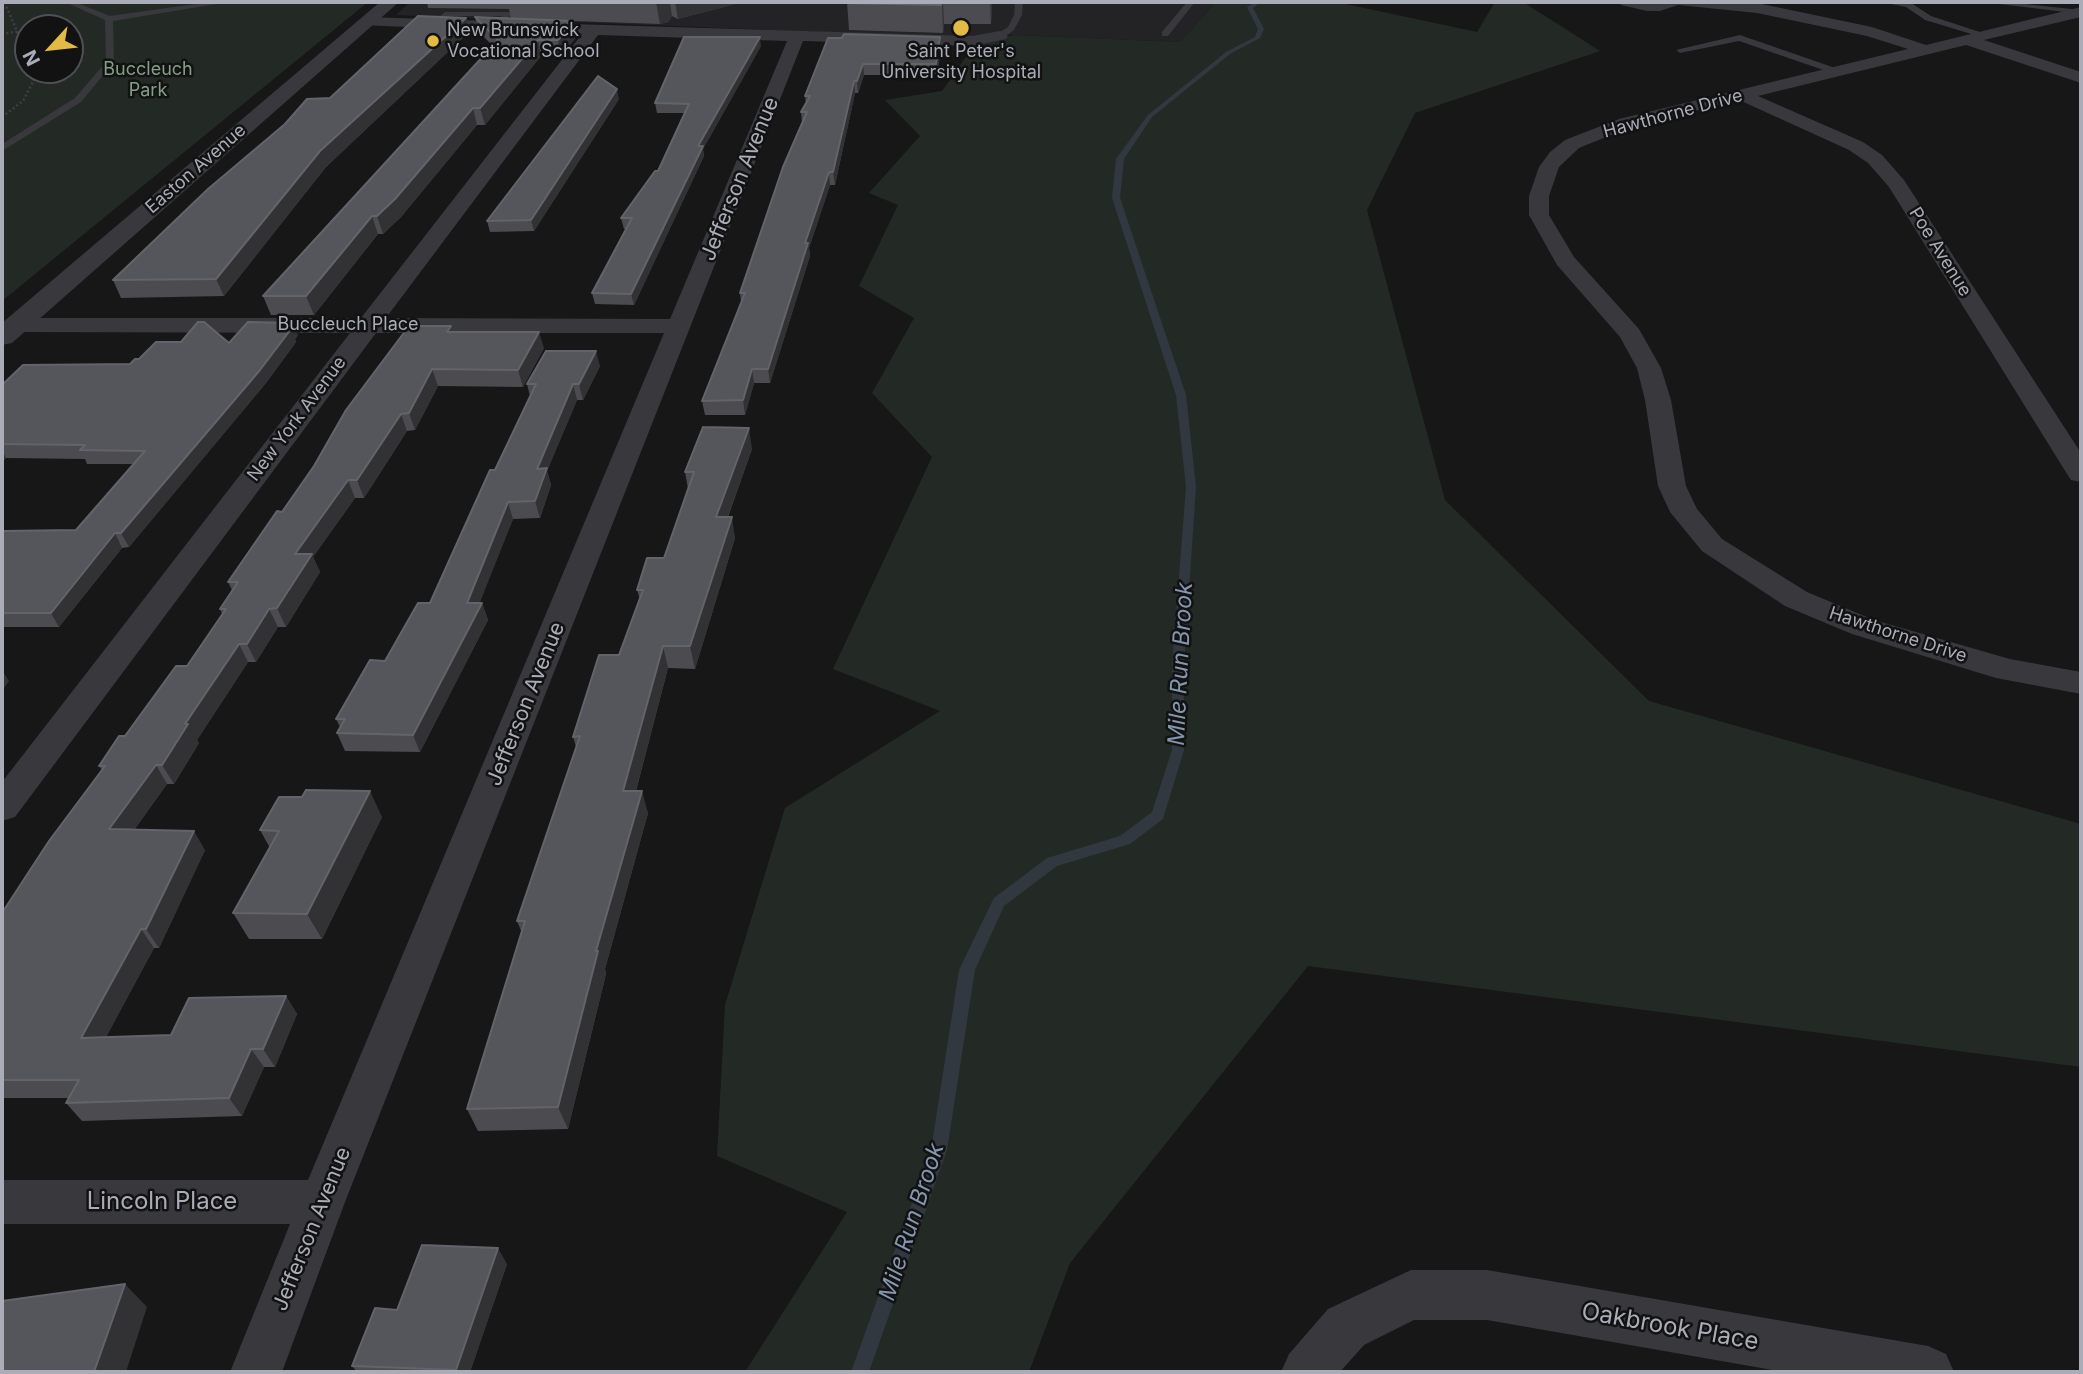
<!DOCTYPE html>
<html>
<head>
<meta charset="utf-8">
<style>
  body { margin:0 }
  #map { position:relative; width:2083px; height:1374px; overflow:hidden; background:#171718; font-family:Inter,sans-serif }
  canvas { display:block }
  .frame { position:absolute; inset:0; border:4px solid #aaadb7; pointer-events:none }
  .north { position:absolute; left:14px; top:14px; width:70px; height:70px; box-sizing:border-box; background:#121213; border:2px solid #4f5055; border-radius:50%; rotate:243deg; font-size:19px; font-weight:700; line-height:28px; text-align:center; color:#aaadb7 }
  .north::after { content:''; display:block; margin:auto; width:24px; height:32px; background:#e2bb46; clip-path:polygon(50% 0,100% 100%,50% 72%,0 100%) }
</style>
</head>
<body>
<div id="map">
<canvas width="2083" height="1374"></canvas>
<div class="frame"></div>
<div class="north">N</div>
</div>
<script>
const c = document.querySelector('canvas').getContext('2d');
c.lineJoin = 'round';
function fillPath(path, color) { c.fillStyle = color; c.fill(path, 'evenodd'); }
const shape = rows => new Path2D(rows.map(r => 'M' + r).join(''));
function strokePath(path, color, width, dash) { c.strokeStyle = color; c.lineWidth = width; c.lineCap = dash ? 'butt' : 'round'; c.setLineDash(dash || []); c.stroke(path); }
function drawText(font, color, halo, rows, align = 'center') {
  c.font = font + ' Inter,sans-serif'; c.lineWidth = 5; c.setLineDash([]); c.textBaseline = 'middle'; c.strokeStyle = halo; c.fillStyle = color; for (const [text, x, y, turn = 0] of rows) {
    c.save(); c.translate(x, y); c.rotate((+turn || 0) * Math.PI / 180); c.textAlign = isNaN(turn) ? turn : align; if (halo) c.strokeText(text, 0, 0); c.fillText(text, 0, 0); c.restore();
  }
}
const built = shape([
  [410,2,1216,2,1180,42,1014,35,974,38,396,15]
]);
const green = shape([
  [2,2,368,2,2,301],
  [28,28,70,28,70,70,28,70],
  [1216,2,1336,2,1477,32,1495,2,1523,2,1600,51,1415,113,1367,210,1445,500,1649,701,2081,824,2081,1067,1308,966,1070,1263,1029,1372,745,1372,847,1212,717,1156,725,1005,785,808,940,711,833,669,932,457,872,393,914,318,859,286,898,205,869,193,920,136,885,100,942,91,975,44,1014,35,1180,42]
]);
const stream = shape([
  [1255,2,1261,2,1253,8,1264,29,1260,38,1230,54,1152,117,1124,159,1120,198,1186,395,1196,487,1184,665,1184,750,1163,819,1130,844,1057,866,1004,906,975,970,947,1150,869,1372,851,1372,931,1150,959,970,992,902,994,898,1047,858,1120,836,1152,812,1172,750,1172,665,1186,487,1176,395,1112,198,1116,159,1148,115,1226,52,1255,37,1258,29,1247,7,1255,2]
]);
const path = shape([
  [2,5,7,8,28,57],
  [39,28,61,21],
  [2,34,28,30],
  [2,117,23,101,34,80,32,70]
]);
const service = shape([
  [65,2,75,2,110,16,210,2,229,2,113,21,114,62,81,102,2,151,2,144,75,98,106,62,105,20,65,2],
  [1015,2,1023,2,1022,15,1014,30,1003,38,997,38,997,34,1008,27,1014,15,1015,2],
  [1187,2,1195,2,1168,36,1162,36,1162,32,1187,2],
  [1881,2,1911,3,1931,16,1992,36,1988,39,1925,20,1906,7,1881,2],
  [1983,2,2007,2,2081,10,2081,14,1983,2],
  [445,12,509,12,513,14,496,28,492,26,502,16,450,16,440,25,434,25,434,21,445,12],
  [1740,35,1841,70,1842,72,1835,74,1739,41,1680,53,1676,50,1740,35]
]);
const minor = shape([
  [1618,2,1757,3,1872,27,1926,45,2081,7,2081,17,1984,40,2081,72,2081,83,1966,45,1758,96,1863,142,1882,155,1904,180,2081,453,2081,482,2071,480,2067,474,1889,187,1868,163,1849,150,1739,100,1631,127,1579,148,1559,167,1549,196,1549,215,1574,257,1639,329,1661,368,1671,400,1686,486,1697,509,1722,539,1807,592,1874,620,2010,659,2081,672,2081,694,1996,678,1852,634,1785,606,1702,551,1670,512,1658,486,1645,400,1637,368,1620,337,1557,265,1529,215,1529,196,1539,167,1550,152,1565,140,1619,119,1908,49,1867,36,1757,13,1678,5,1660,11,1647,11,1621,5,1618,2],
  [367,17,522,22,530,27,522,32,361,25,359,22,367,17],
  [572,24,972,36,1000,31,1008,36,1006,39,972,46,803,41,345,1202,282,1372,230,1372,290,1224,2,1224,2,1180,308,1180,664,333,376,333,15,817,2,821,2,782,350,333,15,332,7,330,3,325,7,320,15,318,361,318,582,34,566,32,564,29,566,26,572,24],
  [598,35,787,41,670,319,386,318,598,35],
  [1411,1270,1487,1270,1928,1346,1946,1354,1954,1372,1784,1372,1487,1320,1414,1320,1364,1345,1340,1372,1281,1372,1289,1354,1328,1309,1411,1270]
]);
const tertiary = shape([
  [380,2,399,2,12,343,2,345,2,323,380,2]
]);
const wall = shape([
  [427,2,743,2,678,19,672,16,668,22,660,24,574,21,577,36,561,56,541,56,485,125,477,125,401,217,383,234,378,234,314,315,271,315,263,296,493,46,479,32,475,17,511,19,509,9,428,8],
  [847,2,992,2,991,24,944,24,943,33,849,30],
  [466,18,469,32,326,167,224,296,121,298,113,280,330,98],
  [828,38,941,48,937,75,864,75,858,93,855,93,835,185,830,185,809,248,810,256,770,383,754,383,745,415,705,415,702,401,741,302,740,293,802,122,801,112,806,104,805,96],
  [761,46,703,149,704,156,634,305,595,304,592,293,626,229,624,229,621,218,658,171,684,113,657,113,655,103],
  [619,99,534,231,490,232,487,221],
  [453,332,544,348,523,387,438,386,415,430,407,431,364,498,355,498,313,557,320,572,286,627,278,627,256,662,248,662,197,740,199,743,174,784,167,784,134,830,205,850,159,948,154,948,106,1037,171,1035,286,996,297,1014,275,1067,264,1067,242,1116,82,1121,66,1103,69,1098,2,1098,2,913,102,770,99,766,187,666,222,614,220,609,232,590,228,582,282,512],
  [298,335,295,339,296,342,266,383,129,547,122,548,59,627,2,627,2,531,76,530,133,464,87,464,85,459,6,458,2,462,2,385,130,364,139,359,229,343],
  [600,366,583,400,577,400,547,471,551,485,540,518,513,519,479,603,482,603,488,620,420,752,345,751,337,733,340,727,336,719,385,661,430,603,530,396,527,384],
  [752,449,728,517,735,538,695,669,668,668,636,791,648,813,605,969,606,974,568,1129,478,1131,467,1109,522,933,517,921,576,747,573,737,619,655,640,600,637,590,664,558,688,489,685,472],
  [382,817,322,939,249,939,233,913,270,848,260,830],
  [507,1264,470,1372,357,1372,352,1366,397,1310]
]);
const shadedWall = shape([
  [656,2,670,2,672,16,668,22,660,24],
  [675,2,743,2,678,19],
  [942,2,943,2,944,24,943,33],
  [990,2,992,2,991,24],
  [466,18,469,32,326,167,224,296,216,279,320,151],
  [574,21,577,36,561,56,558,40],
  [760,37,761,46,703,149,704,156,634,305,631,294,698,146],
  [940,37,941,48,937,75,936,64],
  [538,40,541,56,485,125,480,108],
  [863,64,864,75,858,93,857,81],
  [854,81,855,93,835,185,833,172],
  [617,89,619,99,534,231,531,220],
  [473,108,477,125,401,217,383,234,377,216],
  [829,172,830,185,809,248,810,256,770,383,768,369,805,243],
  [372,216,378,234,314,315,306,296],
  [292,323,298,335,295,339,296,342,266,383,129,547,121,533],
  [539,332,544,348,523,387,518,370],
  [596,351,600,366,583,400,579,384],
  [432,369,438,386,415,430,409,413],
  [752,369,754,383,745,415,743,400],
  [573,384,577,400,547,471,551,485,540,518,535,501,537,469],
  [401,414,407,431,364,498,357,480],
  [749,428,752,449,720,538,716,517],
  [2,450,6,458,2,462],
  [348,480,355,498,313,557,320,572,286,627,277,608,295,554],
  [508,502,513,519,473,620,467,603],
  [732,517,735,538,695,669,690,646],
  [115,533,122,548,59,627,51,613],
  [482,603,488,620,420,752,413,735],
  [269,609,278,627,256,662,247,644],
  [239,644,248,662,197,740,199,743,174,784,162,765,185,724],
  [663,646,668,668,630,813,623,791],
  [2,670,9,681,2,691],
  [156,765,167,784,121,848,109,829],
  [370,791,382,817,322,939,307,914],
  [642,791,648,813,605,969,606,974,568,1129,558,1107,596,951],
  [194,831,205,850,159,948,146,929],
  [141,929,154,948,96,1056,81,1038],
  [286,996,297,1014,275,1067,263,1049],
  [251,1049,264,1067,242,1116,229,1098],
  [498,1248,507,1264,470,1372,457,1372,456,1370],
  [125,1284,147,1307,126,1372,94,1372]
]);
const building = shape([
  [847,2,942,2,941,5,847,3,847,2],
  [418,16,466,18,320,151,216,279,113,280,208,189,285,124,307,99,330,98,418,16],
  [475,17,574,21,558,40,538,40,480,108,473,108,395,199,377,216,372,216,306,296,263,296,498,40,475,17],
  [844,34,940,37,936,64,863,64,857,81,854,81,833,172,829,172,805,243,808,243,768,369,752,369,743,400,702,401,745,293,740,293,783,167,807,112,801,112,810,96,805,96,828,38,842,38,844,34],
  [684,37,760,37,698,146,703,146,631,294,592,293,632,218,621,218,655,171,658,171,689,104,655,103,684,37],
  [598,76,617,89,531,220,487,221,598,76],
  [198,322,204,322,229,343,248,322,292,323,287,329,291,329,260,370,121,533,115,533,51,613,2,613,2,531,76,530,145,451,80,450,85,445,2,444,2,385,23,365,130,364,135,359,139,359,156,342,181,342,198,322],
  [409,326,451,326,447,332,539,332,518,370,432,369,409,413,401,414,357,480,348,480,295,554,312,554,277,608,269,609,247,644,239,644,185,724,188,724,162,765,156,765,109,829,194,831,146,929,141,929,81,1038,171,1035,189,998,286,996,263,1049,251,1049,229,1098,66,1103,79,1080,2,1080,2,913,49,841,105,766,99,766,119,736,125,736,176,666,187,666,226,609,220,609,238,582,228,582,277,511,282,512,314,466,346,410,409,326],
  [546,351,596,351,579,384,573,384,537,469,547,468,535,501,508,502,467,603,482,603,413,735,337,733,345,719,336,719,370,660,385,661,418,603,430,603,490,470,495,470,536,384,527,384,546,351],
  [703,427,749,428,716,517,732,517,690,646,663,646,623,791,642,791,596,951,598,951,558,1107,467,1109,525,921,517,921,580,736,573,737,599,655,619,655,643,590,637,590,647,558,664,558,694,472,685,472,703,427],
  [306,790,370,791,307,914,233,913,279,831,260,830,279,797,302,797,306,790],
  [422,1245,498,1248,456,1370,352,1366,375,1308,397,1310,422,1245],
  [125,1284,94,1372,2,1372,2,1301,125,1284]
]);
const markers = [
  [961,28,9,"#e2bb46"],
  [433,41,7,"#e2bb46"]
];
const farPoinames = [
  ["New Brunswick",447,31],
  ["Vocational School",447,52],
  ["Saint Peter's",961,52,"center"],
  ["University Hospital",961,73,"center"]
];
const farParknames = [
  ["Buccleuch",148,70],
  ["Park",148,91]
];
const farStreetnames = [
  ["Hawthorne Drive",1673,114,-15],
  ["Easton Avenue",196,169,-41],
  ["Poe Avenue",1940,252,58],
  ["Buccleuch Place",348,325],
  ["New York Avenue",297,419,-53],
  ["Hawthorne Drive",1898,635,18]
];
const streetNames = [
  ["Jefferson Avenue",740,179,-68],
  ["Jefferson Avenue",526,704,-68],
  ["Jefferson Avenue",312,1229,-68]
];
const waterNames = [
  ["Mile Run Brook",1181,664,-87],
  ["Mile Run Brook",912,1222,-72]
];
const nearStreetnames = [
  ["Lincoln Place",162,1202],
  ["Oakbrook Place",1670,1327,10]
];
fillPath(built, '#232325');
fillPath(green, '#232a25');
fillPath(stream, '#313840');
strokePath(path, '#3e3f44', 2.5, [2, 2.5]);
fillPath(service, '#38383d');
fillPath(minor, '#38383d');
fillPath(tertiary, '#38383d');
fillPath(wall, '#4b4b50');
fillPath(shadedWall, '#323235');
fillPath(building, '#55565b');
strokePath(building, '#636469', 2);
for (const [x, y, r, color] of markers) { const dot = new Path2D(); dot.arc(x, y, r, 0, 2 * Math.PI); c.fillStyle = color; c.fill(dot); strokePath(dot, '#121213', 2.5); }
drawText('18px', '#aaadb7', '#121213', farPoinames, 'left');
drawText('18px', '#83a087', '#121213', farParknames);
drawText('18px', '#aaadb7', '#121213', farStreetnames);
drawText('21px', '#aaadb7', '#121213', streetNames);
drawText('italic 23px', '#8497af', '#121213', waterNames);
drawText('24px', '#aaadb7', '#121213', nearStreetnames);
</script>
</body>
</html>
